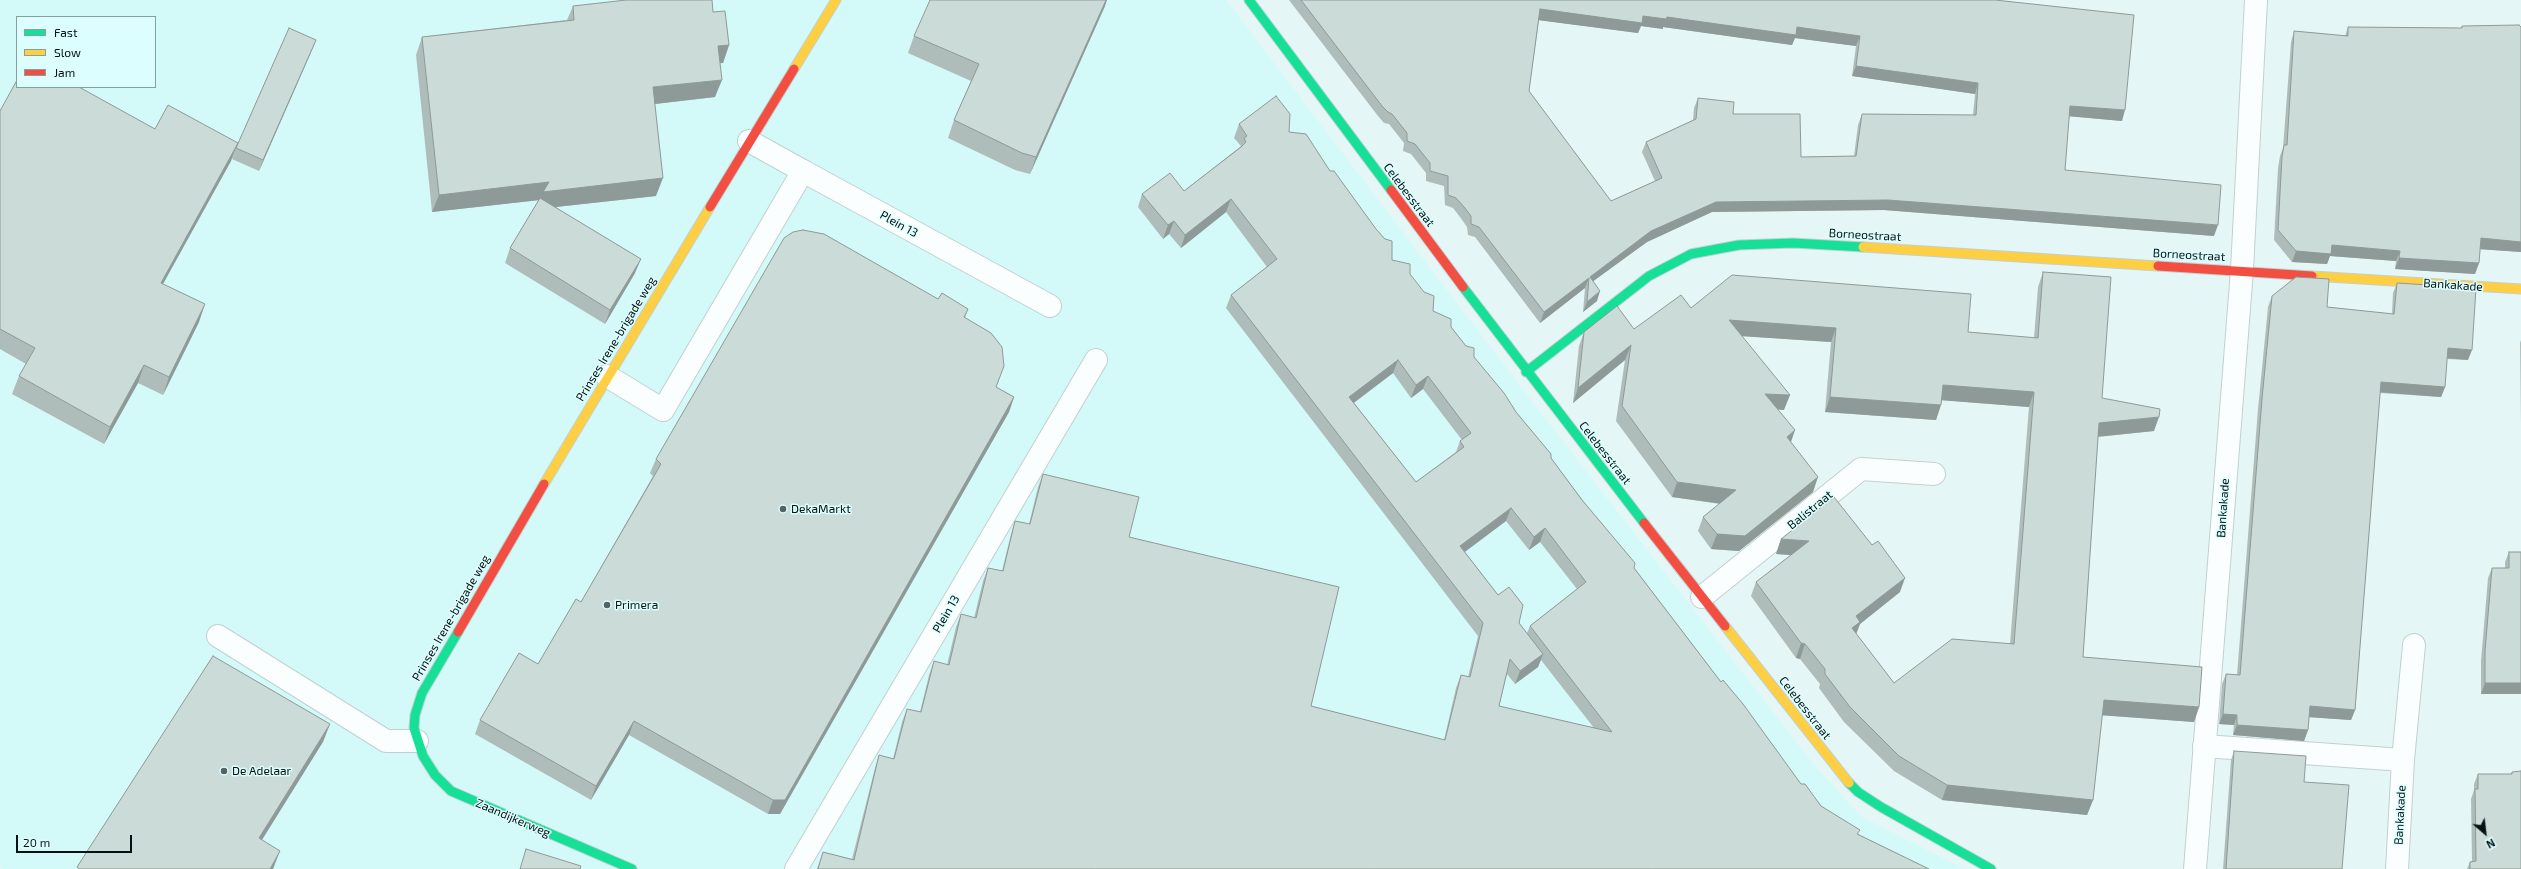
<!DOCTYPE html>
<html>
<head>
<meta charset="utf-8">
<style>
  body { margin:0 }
  #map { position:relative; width:2521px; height:869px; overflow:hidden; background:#e5f6f6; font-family:"Exo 2",sans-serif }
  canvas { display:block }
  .legend { position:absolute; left:16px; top:16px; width:140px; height:72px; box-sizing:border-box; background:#ddfefe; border:1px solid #86a0a0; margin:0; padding:5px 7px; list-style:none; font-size:12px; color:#041213 }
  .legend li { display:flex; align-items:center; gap:8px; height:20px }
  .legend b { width:20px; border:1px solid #86a0a0 }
  .north { position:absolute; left:2465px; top:813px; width:40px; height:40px; -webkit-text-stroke:3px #ddfefe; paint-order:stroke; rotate:152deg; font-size:11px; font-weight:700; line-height:16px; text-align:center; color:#041213 }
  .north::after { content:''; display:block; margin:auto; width:14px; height:18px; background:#041213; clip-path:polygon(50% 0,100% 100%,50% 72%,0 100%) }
  .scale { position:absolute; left:16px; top:835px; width:116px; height:18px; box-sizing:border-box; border:2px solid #041213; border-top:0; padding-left:5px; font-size:12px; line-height:14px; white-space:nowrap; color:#041213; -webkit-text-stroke:3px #ddfefe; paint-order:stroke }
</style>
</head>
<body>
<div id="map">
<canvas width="2521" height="869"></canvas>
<ul class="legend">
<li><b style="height:5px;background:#16e098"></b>Fast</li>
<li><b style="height:5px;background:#ffcf43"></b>Slow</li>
<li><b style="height:5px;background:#f24e42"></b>Jam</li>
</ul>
<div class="north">N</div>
<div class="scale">20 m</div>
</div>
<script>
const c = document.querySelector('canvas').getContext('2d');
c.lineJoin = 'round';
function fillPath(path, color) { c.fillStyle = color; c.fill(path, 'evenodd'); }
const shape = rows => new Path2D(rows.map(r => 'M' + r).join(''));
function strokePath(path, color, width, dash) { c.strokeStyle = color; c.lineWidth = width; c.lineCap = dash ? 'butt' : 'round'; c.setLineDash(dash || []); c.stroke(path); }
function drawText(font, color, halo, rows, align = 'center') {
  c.font = font + ' "Exo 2",sans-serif'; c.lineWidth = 3; c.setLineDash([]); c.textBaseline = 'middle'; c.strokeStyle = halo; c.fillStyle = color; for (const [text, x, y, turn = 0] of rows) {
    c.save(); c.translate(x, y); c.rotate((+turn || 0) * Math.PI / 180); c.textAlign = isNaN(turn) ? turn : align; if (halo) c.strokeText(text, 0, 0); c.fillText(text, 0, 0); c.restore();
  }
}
const built = shape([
  [0,0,1226,0,1517,382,1814,765,1862,817,1965,869,3,869,0,867],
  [17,17,155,17,155,87,17,87]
]);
const lane = shape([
  [607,376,663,410,803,171,1050,306],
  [2204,746,2403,760,2414,645],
  [796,869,1096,360],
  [2397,869,2403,760]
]);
const street = shape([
  [749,141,803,171],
  [1702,597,1861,469,1934,474],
  [218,636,386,741,417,741],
  [2195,869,2242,270,2256,0]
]);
const fast = shape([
  [1249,0,1391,190],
  [1463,287,1644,523],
  [1526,372,1649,276,1691,254,1739,245,1793,243,1863,247],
  [458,632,422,693,415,715,414,728,423,756,435,775,451,791,632,869],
  [1849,783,1858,792,1881,807,1991,869]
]);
const slow = shape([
  [794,69,836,0],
  [1863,247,2158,266],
  [2312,276,2521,289],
  [544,484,710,207],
  [1725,626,1849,783]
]);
const jam = shape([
  [1391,190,1463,287],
  [710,207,794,69],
  [2158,266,2312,276],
  [1644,523,1725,626],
  [458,632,544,484]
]);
const wall = shape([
  [1289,0,1995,0,2122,121,2069,116,2065,170,2214,236,1884,210,1712,212,1647,242,1593,281,1597,301,1583,312,1585,288,1540,323,1475,237,1468,235,1467,227,1460,217,1453,208,1445,205,1444,186,1426,181,1426,173,1411,154,1403,151,1404,143,1389,124,1384,123,1378,116],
  [1539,20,1638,33,1641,26,1663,29,1663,27,1792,45,1795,38,1856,46,1852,76,1975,94,1973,115,1862,114,1858,125,1854,156,1801,157,1733,114,1698,98,1694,108,1693,120,1646,142,1642,152,1655,181,1611,201,1529,91],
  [573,6,713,12,729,45,723,63,720,63,715,97,655,104,656,196,556,207,635,273,605,324,505,263,510,248,539,200,432,212,416,55,422,37,567,20],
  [1105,6,1030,174,1015,170,948,138,954,120,971,81,908,53,914,36],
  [2462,26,2521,252,2480,249,2479,263,2475,274,2395,269,2396,261,2330,256,2327,264,2292,262,2274,240,2278,168,2280,156,2283,148,2291,42,2294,31,2345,36,2348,27,2461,28],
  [312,50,259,171,232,159,236,148],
  [0,111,155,129,231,161,163,284,199,322,163,395,138,383,104,444,12,394,19,376,26,364,0,349],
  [1239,124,1289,132,1330,171,1392,260,1410,274,1433,311,1451,327,1721,682,1801,784,1821,806,1858,834,1929,869,817,869,823,852,852,859,875,768,879,755,893,759,902,722,907,709,920,712,929,675,934,661,947,665,956,627,961,614,974,618,983,581,988,568,1002,571,1011,534,1015,521,1029,524,1038,487,1043,474,1129,537,1311,706,1444,740,1456,688,1461,675,1468,677,1478,636,1226,308,1231,295,1267,267,1226,212,1181,248,1169,234,1163,239,1138,207,1142,194,1184,191,1240,147,1241,146,1234,138],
  [1393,373,1411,398,1423,389,1462,440,1460,441,1456,452,1416,482,1354,403],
  [1506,521,1529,550,1540,542,1577,589,1530,626,1527,633,1465,552],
  [1541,660,1594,728,1499,706,1507,674,1515,684,1538,667],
  [2043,272,2102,398,2154,431,2098,437,2083,657,2199,707,2194,722,2102,715,2093,800,2087,815,1942,800,1894,771,1844,722,1819,688,1820,684,1800,659,1796,658,1751,596,1756,582,1791,555,1776,554,1781,539,1900,592,1860,624,1856,634,1894,683,2010,644,2029,407,1942,400,1936,420,1825,412,1831,342,1742,336,1784,410,1778,409,1791,442,1813,492,1739,551,1711,549,1698,531,1703,517,1720,504,1672,497,1616,421,1625,360,1573,403,1579,346,1584,332,1634,329,1691,308,1968,332,2034,338,2038,287],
  [2397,283,2468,360,2447,359,2445,387,2441,397,2380,393,2355,710,2351,720,2309,717,2308,730,2304,741,2233,735,2234,725,2219,724,2222,684,2226,674,2237,675,2258,409,2268,307,2272,296,2327,307,2392,314,2393,293],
  [938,299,968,309,965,318,1004,366,996,387,1014,397,1009,412,780,814,768,814,629,735,591,800,475,734,480,720,538,664,581,602,653,476,650,473,656,459],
  [2521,340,2521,425,2520,343],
  [2509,552,2521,552,2521,694,2481,694,2481,661,2488,578,2492,568,2505,568,2505,562],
  [2234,751,2304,782,2342,869,2223,869,2231,760],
  [2512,772,2521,869,2467,869,2470,862,2472,861,2471,799,2474,790,2474,784,2478,774,2511,774]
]);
const shadedWall = shape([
  [1106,0,1107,0,1105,6,1030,174,1036,157],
  [1540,9,1667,17,1797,27,1860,36,1856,46,1795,38,1792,45,1663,27,1663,29,1641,26,1638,33,1537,20],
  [316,40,312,50,259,171,263,160],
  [729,45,723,63,711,64,718,46],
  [1856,66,1978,83,1975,94,1852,76],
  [722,80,715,97,646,105,653,87],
  [2070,106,2125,110,2122,121,2066,116],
  [238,143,231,161,154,300,161,283],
  [663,178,656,196,537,209,540,200,432,212,439,195,549,182],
  [1231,199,1226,212,1181,248,1185,235],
  [1888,200,2218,225,2214,236,1884,210,1712,212,1647,242,1588,285,1590,277,1651,231,1716,202],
  [1174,221,1169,234,1163,239,1168,225],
  [2481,238,2521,242,2521,252,2477,249],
  [2332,245,2400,251,2396,261,2330,256,2327,264,2292,262,2296,251],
  [2399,258,2479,263,2475,274,2395,269],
  [641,259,635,273,605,324,610,310],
  [1589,278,1585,288,1540,323,1544,312],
  [1600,291,1597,301,1583,312,1587,302],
  [205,304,199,322,163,395,169,377],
  [1729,320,1836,328,1831,342,1724,335],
  [1631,345,1625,360,1573,403,1578,388],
  [2448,348,2472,350,2468,360,2444,358],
  [1398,360,1393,373,1344,410,1349,397],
  [144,365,138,383,104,444,110,427],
  [1428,376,1423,389,1411,398,1416,385],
  [2381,382,2445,387,2441,397,2377,392],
  [1943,385,2034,392,2029,407,1938,400],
  [1765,394,1790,395,1784,410,1759,408],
  [1014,397,1009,412,780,814,768,814,773,800],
  [1830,397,1941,405,1936,420,1825,412],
  [2159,417,2154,431,2094,437,2099,423],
  [1795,430,1790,445,1787,437],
  [1818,477,1813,492,1739,551,1711,549,1717,534],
  [1677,482,1736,490,1731,505,1672,497],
  [1511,508,1506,521,1455,559,1460,546],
  [1545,528,1540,542,1529,550,1534,537],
  [1781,539,1809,541,1804,556,1776,554],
  [1905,578,1900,592,1860,624,1855,637,1847,643,1856,616],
  [1801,643,1805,644,1800,659,1796,658],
  [1543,654,1538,667,1515,684,1520,671],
  [2485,683,2521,683,2521,694,2481,694],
  [2104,700,2199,707,2194,722,2098,715],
  [2310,706,2355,710,2351,720,2306,717],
  [2223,714,2237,715,2234,725,2219,724],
  [634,721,629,735,591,800,596,786],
  [330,724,323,742,252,856,259,838],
  [2237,725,2308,730,2304,741,2233,735],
  [1947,785,2093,800,2087,815,1942,800],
  [280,851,273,869,270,869]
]);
const building = shape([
  [626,0,712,0,713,12,725,11,729,45,718,46,722,80,653,87,663,178,543,192,549,182,439,195,422,37,574,20,573,6,626,0],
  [930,0,1106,0,1036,157,1022,153,954,120,979,64,914,36,930,0],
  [1301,0,1995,0,2134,15,2125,110,2070,106,2065,170,2221,185,2218,225,1888,200,1716,202,1651,231,1590,277,1600,291,1587,302,1589,278,1544,312,1479,227,1471,224,1471,216,1464,207,1456,198,1448,195,1448,176,1430,171,1430,163,1415,144,1407,141,1407,133,1392,114,1388,112,1382,106,1301,0],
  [1540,9,1642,23,1643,16,1666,19,1667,17,1796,35,1797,27,1860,36,1856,66,1978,83,1976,115,1862,114,1856,156,1801,157,1800,114,1733,114,1734,102,1698,98,1696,119,1646,142,1662,178,1611,201,1529,91,1540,9],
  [2519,25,2521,27,2521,242,2481,238,2479,263,2399,258,2400,251,2332,245,2331,254,2296,251,2278,230,2282,157,2284,145,2287,145,2294,31,2348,36,2348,27,2462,28,2462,26,2519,25],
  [289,28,316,40,263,160,236,148,289,28],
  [17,80,17,87,79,87,155,129,168,105,238,143,161,283,205,304,169,377,144,365,110,427,19,376,35,348,0,329,0,111,17,80],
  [1276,96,1290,114,1289,132,1306,134,1330,171,1334,171,1376,229,1385,239,1392,241,1392,260,1410,264,1410,274,1424,292,1434,296,1433,311,1451,319,1451,327,1466,346,1474,348,1474,357,1504,393,1516,412,1551,454,1551,458,1582,500,1635,563,1634,568,1721,682,1723,680,1743,704,1801,784,1805,784,1821,806,1860,830,1857,834,1929,869,818,869,823,852,854,860,879,755,894,759,907,709,921,712,934,661,949,665,961,614,976,618,988,568,1003,571,1015,521,1030,524,1043,474,1139,497,1129,537,1339,587,1311,706,1445,740,1461,675,1470,677,1483,623,1231,295,1277,259,1231,199,1185,235,1174,221,1168,225,1142,194,1170,173,1184,191,1241,147,1246,142,1244,138,1247,136,1239,124,1276,96],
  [1398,360,1416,385,1428,376,1471,433,1460,441,1464,447,1416,482,1349,397,1398,360],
  [1511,508,1534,537,1545,528,1586,582,1530,626,1612,732,1499,706,1510,659,1520,671,1543,654,1519,623,1523,605,1509,587,1498,595,1460,546,1511,508],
  [540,198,641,259,610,310,510,248,540,198],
  [803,230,824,234,938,299,942,293,968,309,964,317,991,333,1002,347,1004,366,996,387,1014,397,785,800,773,800,634,721,596,786,480,720,519,653,538,664,576,599,581,602,661,464,656,459,784,238,793,232,803,230],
  [2043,272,2111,277,2102,398,2160,409,2159,417,2099,423,2083,657,2202,667,2199,707,2104,700,2093,800,1947,785,1899,756,1850,707,1825,674,1825,669,1805,644,1801,643,1756,582,1809,541,1781,539,1834,497,1872,545,1878,541,1905,578,1856,616,1860,622,1852,628,1894,683,1952,639,2014,644,2034,392,1943,385,1941,405,1830,397,1836,328,1729,320,1790,395,1765,394,1795,430,1787,437,1818,477,1745,536,1717,534,1703,517,1736,490,1677,482,1622,406,1631,345,1578,388,1584,332,1617,306,1634,329,1681,295,1691,308,1732,275,1971,294,1968,332,2038,338,2043,272],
  [2296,277,2329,279,2327,307,2394,314,2397,283,2476,288,2472,350,2448,348,2445,387,2381,382,2355,710,2310,706,2308,730,2237,725,2237,715,2223,714,2226,674,2240,675,2262,399,2272,296,2296,277],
  [2509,552,2521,552,2521,683,2485,683,2485,651,2492,568,2509,568,2509,552],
  [213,656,330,724,259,838,280,851,270,869,79,869,77,867,213,656],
  [2234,751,2306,756,2304,782,2349,785,2342,869,2226,869,2234,751],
  [2521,771,2521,869,2470,869,2470,862,2476,861,2475,789,2478,789,2478,774,2512,774,2512,772,2521,771],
  [526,849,581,866,580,869,520,869,526,849]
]);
const markers = [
  [783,509,4,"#536262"],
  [607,605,4,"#536262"],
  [224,771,4,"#536262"]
];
const streetNames = [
  ["Celebesstraat",1409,195,53],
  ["Plein 13",899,224,29],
  ["Borneostraat",1865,235,3],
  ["Borneostraat",2189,255,3],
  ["Bankakade",2453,285,4],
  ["Prinses Irene-brigade weg",616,339,-59],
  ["Celebesstraat",1605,453,52],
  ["Bankakade",2223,508,-86],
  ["Balistraat",1810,510,-39],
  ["Plein 13",946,614,-60],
  ["Prinses Irene-brigade weg",451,618,-60],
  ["Celebesstraat",1805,708,52],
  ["Bankakade",2400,815,-87],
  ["Zaandijkerweg",513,818,23]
];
const poiNames = [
  ["DekaMarkt",791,509],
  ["Primera",615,605],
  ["De Adelaar",232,771]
];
fillPath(built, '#d4f9f9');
strokePath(lane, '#c1d1d1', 24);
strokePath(street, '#c1d1d1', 24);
strokePath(fast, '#c1d1d1', 11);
strokePath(slow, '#c1d1d1', 11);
strokePath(jam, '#c1d1d1', 11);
strokePath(lane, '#fbfefe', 22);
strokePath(street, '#fbfefe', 22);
strokePath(fast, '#16e098', 9);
strokePath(slow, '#ffcf43', 9);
strokePath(jam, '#f24e42', 9);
fillPath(wall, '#afbdba');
fillPath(shadedWall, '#8e9a97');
fillPath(building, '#cbdcd8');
strokePath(building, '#8e9a97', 1);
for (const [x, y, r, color] of markers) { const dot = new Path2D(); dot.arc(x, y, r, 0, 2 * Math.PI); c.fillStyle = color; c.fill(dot); strokePath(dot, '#ddfefe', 1.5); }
drawText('12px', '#041213', '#ddfefe', streetNames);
drawText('12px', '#041213', '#ddfefe', poiNames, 'left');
</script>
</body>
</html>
